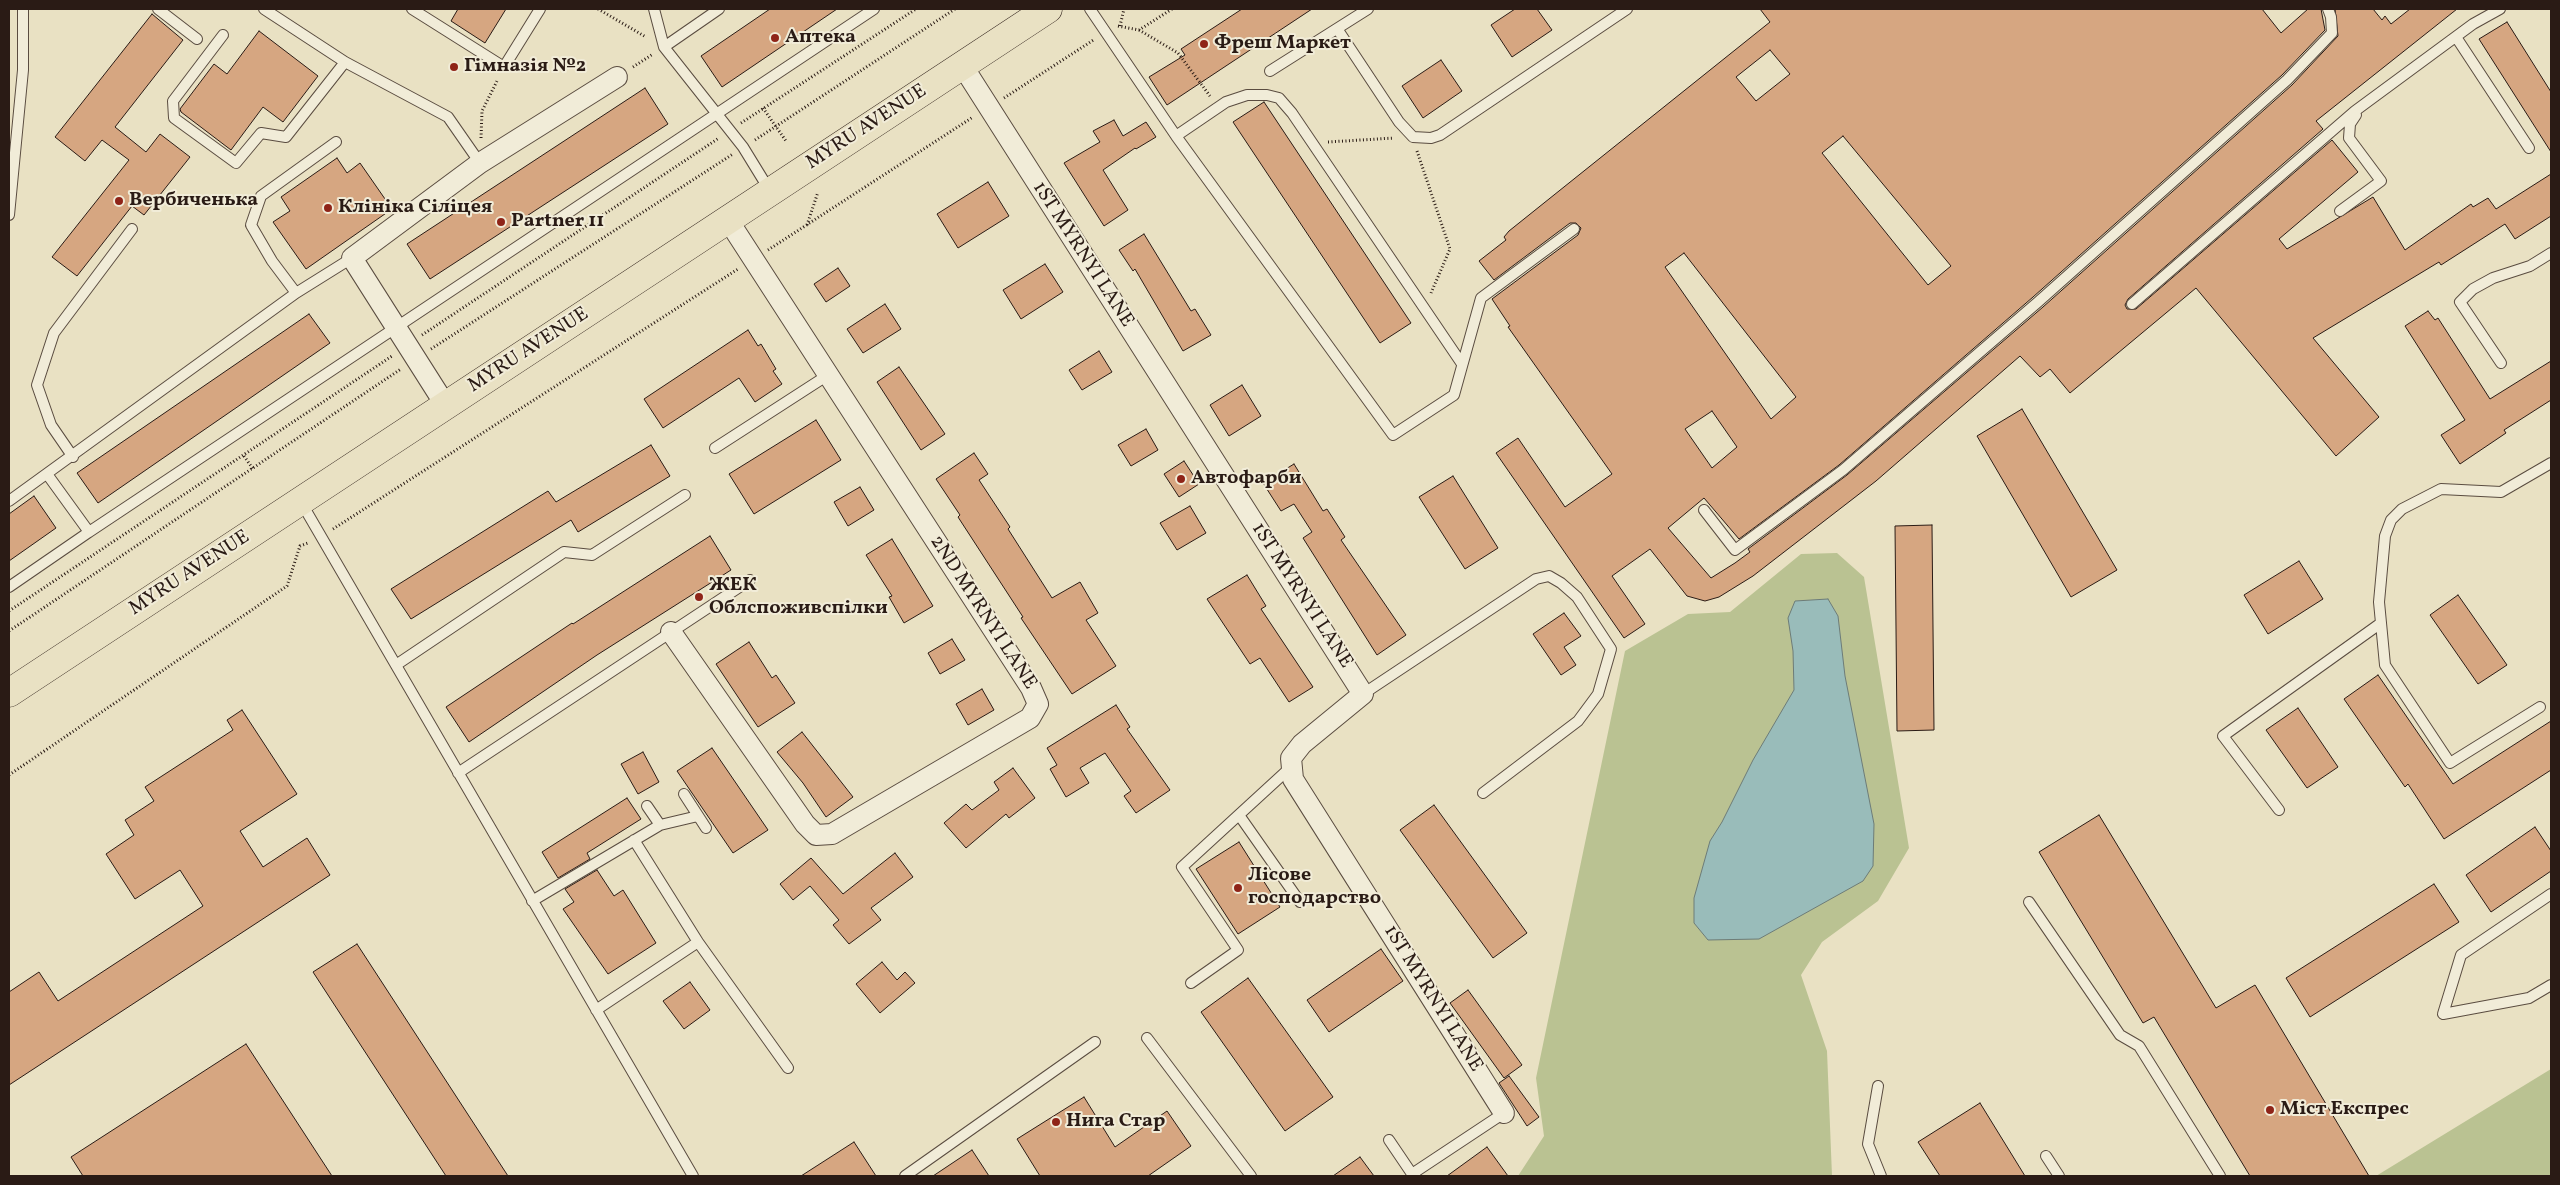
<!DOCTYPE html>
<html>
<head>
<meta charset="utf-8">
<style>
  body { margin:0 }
  #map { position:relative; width:2560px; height:1185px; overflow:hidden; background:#e9e1c3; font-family:Vollkorn,serif }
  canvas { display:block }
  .frame { position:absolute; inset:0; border:10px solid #2a1b15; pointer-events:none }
</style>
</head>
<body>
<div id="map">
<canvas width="2560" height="1185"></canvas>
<div class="frame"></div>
</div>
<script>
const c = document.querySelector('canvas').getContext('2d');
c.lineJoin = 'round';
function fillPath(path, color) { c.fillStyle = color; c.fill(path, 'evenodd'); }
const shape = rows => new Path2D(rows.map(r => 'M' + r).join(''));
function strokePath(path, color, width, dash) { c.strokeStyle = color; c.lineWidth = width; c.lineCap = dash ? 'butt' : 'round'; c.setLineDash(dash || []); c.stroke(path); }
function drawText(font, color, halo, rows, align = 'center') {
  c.font = font + ' Vollkorn,serif'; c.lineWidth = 4; c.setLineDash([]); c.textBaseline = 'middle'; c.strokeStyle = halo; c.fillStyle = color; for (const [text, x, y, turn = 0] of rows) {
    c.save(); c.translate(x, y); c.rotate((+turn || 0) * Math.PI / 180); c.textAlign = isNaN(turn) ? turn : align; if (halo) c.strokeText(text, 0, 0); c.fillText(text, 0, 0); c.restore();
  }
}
const green = shape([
  [1837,553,1864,577,1909,848,1878,901,1822,942,1801,975,1827,1051,1832,1176,1518,1176,1544,1136,1536,1078,1625,651,1688,614,1730,612,1801,554],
  [2551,1069,2551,1176,2376,1176]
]);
const water = shape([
  [1828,599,1838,616,1845,676,1874,824,1873,866,1863,881,1759,939,1708,940,1694,923,1694,898,1710,841,1722,822,1753,760,1794,690,1793,651,1788,618,1795,601,1828,599]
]);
const building = shape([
  [458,9,506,9,485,43,451,21,458,9],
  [770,9,837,9,722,87,701,56,770,9],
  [1242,9,1312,9,1167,105,1149,77,1185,55,1181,49,1242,9],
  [1515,9,1537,9,1552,30,1512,57,1491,25,1515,9],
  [1760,9,2262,9,2281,33,2308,9,2321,9,2325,30,2282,75,2033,297,1839,465,1739,539,1704,498,1668,528,1711,578,1735,563,1750,552,1748,549,1847,475,2043,307,2292,85,2338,36,2335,9,2373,9,2382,20,2385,16,2391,24,2410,9,2457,9,2316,121,2323,129,2128,299,2125,305,2127,309,2136,309,2332,140,2358,172,2279,239,2287,249,2373,197,2405,250,2471,204,2473,207,2488,198,2496,209,2551,174,2551,216,2515,239,2505,224,2441,265,2439,262,2313,338,2379,417,2336,456,2196,288,2070,393,2050,369,2040,377,2020,356,1876,481,1753,576,1719,597,1705,601,1687,596,1650,549,1612,576,1645,624,1624,638,1496,453,1518,438,1565,507,1612,474,1508,327,1510,326,1492,299,1578,235,1581,228,1576,223,1570,223,1494,280,1479,261,1506,240,1504,237,1509,231,1770,22,1760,9],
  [1770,50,1790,74,1756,101,1736,77,1770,50],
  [1843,136,1951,266,1928,285,1822,153,1843,136],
  [1684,253,1796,397,1771,419,1665,267,1684,253],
  [1712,411,1737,447,1712,468,1685,429,1712,411],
  [152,14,183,40,115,127,146,152,160,134,190,157,144,215,132,206,77,276,52,257,129,160,102,140,85,161,55,137,152,14],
  [2507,22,2551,92,2551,152,2479,39,2507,22],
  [259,31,318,76,283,122,263,107,231,150,181,112,180,109,214,64,227,74,259,31],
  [1441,60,1462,91,1423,118,1402,86,1441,60],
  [645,88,668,124,430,279,407,244,645,88],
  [1264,102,1411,323,1380,343,1233,122,1264,102],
  [1114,120,1123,136,1146,122,1156,137,1136,149,1135,148,1103,170,1128,210,1104,226,1064,163,1100,142,1093,131,1114,120],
  [337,158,347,173,360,163,392,209,306,269,273,222,290,211,281,197,337,158],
  [988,182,1009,216,958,248,937,214,988,182],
  [1144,234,1191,311,1195,309,1211,335,1183,351,1135,269,1133,271,1119,250,1144,234],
  [1045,264,1063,292,1021,319,1003,290,1045,264],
  [838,268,850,286,826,302,814,284,838,268],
  [885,304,901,329,863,353,847,329,885,304],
  [2428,311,2435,320,2438,318,2490,399,2551,361,2551,400,2504,430,2506,433,2460,464,2441,435,2465,420,2405,326,2428,311],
  [309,314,330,343,98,503,77,473,309,314],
  [748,330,758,346,761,344,776,369,773,371,782,384,755,402,739,378,663,428,644,399,748,330],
  [1099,351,1112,372,1082,390,1069,370,1099,351],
  [899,367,945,434,921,450,877,382,899,367],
  [1242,385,1261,416,1229,436,1210,405,1242,385],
  [2022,409,2117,570,2071,597,1977,436,2022,409],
  [816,420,841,460,754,514,729,474,816,420],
  [1146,429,1158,450,1131,466,1118,445,1146,429],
  [651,445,670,476,578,532,571,520,411,619,391,589,548,491,556,502,651,445],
  [974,453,988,474,979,480,1010,527,1008,529,1052,598,1080,582,1098,613,1086,620,1116,666,1072,694,1021,618,1023,617,958,517,960,515,936,479,974,453],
  [1184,461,1199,484,1179,497,1164,474,1184,461],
  [1294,464,1323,511,1327,509,1345,537,1341,540,1406,635,1377,655,1303,538,1312,532,1294,504,1281,511,1263,483,1294,464],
  [1453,476,1498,548,1465,569,1419,497,1453,476],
  [860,487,874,510,848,526,834,502,860,487],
  [34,496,56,528,9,561,9,514,34,496],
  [1190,506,1206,533,1177,550,1160,523,1190,506],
  [1932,525,1934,730,1897,731,1895,526,1932,525],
  [710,536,731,570,597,655,469,742,446,707,572,623,573,624,710,536],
  [892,539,933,606,904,623,889,597,892,596,866,555,892,539],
  [2299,561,2323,599,2268,634,2244,595,2299,561],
  [1247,575,1266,606,1261,609,1313,687,1289,702,1260,658,1250,664,1207,599,1247,575],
  [2458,595,2507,665,2478,684,2430,615,2458,595],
  [1564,613,1581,636,1564,647,1576,665,1561,675,1533,634,1564,613],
  [952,639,965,660,940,674,928,653,952,639],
  [749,642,772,678,776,675,795,703,758,727,716,664,749,642],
  [2378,675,2453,784,2551,721,2551,770,2444,839,2408,784,2405,787,2344,699,2378,675],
  [982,689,994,710,968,725,956,704,982,689],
  [1116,705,1130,727,1127,729,1170,790,1136,813,1124,796,1131,791,1105,753,1080,768,1089,783,1066,797,1050,769,1057,765,1047,748,1116,705],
  [2298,708,2338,767,2307,788,2266,730,2298,708],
  [242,710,297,794,240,831,263,867,307,838,330,875,9,1085,9,992,39,972,58,1001,203,906,180,870,135,899,106,854,134,835,125,820,154,801,145,787,233,730,227,720,242,710],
  [802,732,853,797,826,817,803,783,777,752,802,732],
  [712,748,768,830,733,853,677,771,712,748],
  [643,752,659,782,638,794,621,764,643,752],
  [1013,768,1035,798,1009,818,1006,814,966,848,944,823,966,804,972,810,999,790,994,782,1013,768],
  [627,798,641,819,587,853,590,859,558,878,542,852,627,798],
  [1434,805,1527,933,1493,958,1400,830,1434,805],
  [2099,815,2216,1008,2255,985,2369,1176,2250,1176,2154,1017,2143,1023,2039,852,2099,815],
  [2535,827,2551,851,2551,871,2491,912,2466,875,2535,827],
  [1239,842,1280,907,1238,934,1196,869,1239,842],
  [895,853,913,877,871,908,881,920,849,944,833,925,839,920,810,886,793,900,780,884,811,858,843,894,895,853],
  [597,870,614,896,623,890,656,943,608,974,563,909,574,902,565,889,597,870],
  [2434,884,2459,922,2310,1017,2286,978,2434,884],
  [357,944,508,1176,446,1176,313,972,357,944],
  [1381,949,1403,981,1329,1032,1307,1000,1381,949],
  [882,962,897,980,905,972,915,983,880,1013,856,984,882,962],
  [1248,978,1333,1097,1285,1131,1201,1012,1248,978],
  [690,982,710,1010,684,1029,663,1001,690,982],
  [1468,990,1522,1065,1504,1078,1450,1003,1468,990],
  [246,1044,332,1176,83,1176,71,1157,246,1044],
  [1509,1076,1539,1117,1527,1126,1499,1083,1509,1076],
  [1084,1097,1115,1147,1167,1111,1191,1146,1148,1176,1040,1176,1017,1139,1084,1097],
  [1980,1103,2025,1176,1940,1176,1918,1142,1980,1103],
  [854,1142,876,1176,801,1176,854,1142],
  [1487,1147,1508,1176,1447,1176,1487,1147],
  [972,1150,989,1176,933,1176,972,1150],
  [1360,1157,1374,1176,1333,1176,1360,1157]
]);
const path = shape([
  [598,9,646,37],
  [1118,26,1139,30,1172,9],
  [1120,26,1124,9],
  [1139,30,1178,53,1210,96],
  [633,67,653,54],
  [1004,98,1095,39],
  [763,108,786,141],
  [741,123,916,9],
  [481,138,482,111,498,79],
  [755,140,955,9],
  [1328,142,1394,138],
  [1417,151,1450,249,1431,293],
  [807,225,818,192],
  [768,250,973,117],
  [422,335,719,138],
  [431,349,733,154],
  [244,456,253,469],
  [333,529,738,269],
  [9,611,392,356],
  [9,631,401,369],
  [9,775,287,586,300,546,308,543]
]);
const service = shape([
  [158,9,197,39],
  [264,9,345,62,448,117,480,163],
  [412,9,504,67,540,9],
  [654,9,664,47,743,147,770,191],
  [1090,9,1176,136,1393,435,1454,395,1481,298,1574,229],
  [1338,30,1399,122,1413,137,1431,138,1440,135,1627,9],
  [223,35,173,101,174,118,236,163,261,133,286,137,345,62],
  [2456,37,2529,148],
  [664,47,719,9],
  [1270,71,1368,9],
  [1176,136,1226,102,1247,95,1267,95,1279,98,1292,113,1462,364],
  [2340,211,2381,181,2349,138,2350,124,2356,115],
  [9,215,23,70,23,9],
  [296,293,272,261,251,225,261,196,336,142],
  [2132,304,2355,111,2473,24,2500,9],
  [2501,363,2460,302,2473,289,2493,278,2530,266,2551,253],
  [715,448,828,375],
  [73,457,51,425,37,385,54,333,132,229],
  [9,501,296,293,352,258],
  [301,502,693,1176],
  [1704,510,1735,550,1843,470,2038,302,2287,80,2332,33,2331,17,2328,9],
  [89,532,874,9],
  [9,587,89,532,47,474],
  [396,665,564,552,592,555,685,495],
  [1363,694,1536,579,1549,576,1561,583,1577,597,1611,649,1598,694,1578,721,1483,793],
  [2540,707,2450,763,2385,665,2379,602,2385,536,2391,520,2402,509,2441,489,2501,492,2551,463],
  [458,773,750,580],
  [684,794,706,828],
  [2279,810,2223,736,2381,623],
  [1239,815,1300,902],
  [660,825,698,816],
  [634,840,698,942,788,1068],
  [2551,894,2461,955,2443,1014,2529,998,2551,985],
  [532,901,660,825,647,806],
  [2029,902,2120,1035,2139,1046,2220,1176],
  [1191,983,1238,950,1182,867,1291,767],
  [596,1010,698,942],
  [1147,1038,1251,1176],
  [1878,1086,1868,1144,1881,1176],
  [1389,1140,1412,1174,1504,1113],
  [2046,1156,2059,1176],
  [905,1176,1095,1042]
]);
const minor = shape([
  [962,65,1363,694,1302,744,1291,758,1293,779,1504,1113],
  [446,406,352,258,480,163,617,77],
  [671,632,805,824,816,835,832,834,1030,718,1038,704,1031,688,728,220]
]);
const primary = shape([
  [9,693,1048,9]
]);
const markers = [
  [775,38,5,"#8f2418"],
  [1204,44,5,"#8f2418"],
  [454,67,5,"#8f2418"],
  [119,201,5,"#8f2418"],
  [328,208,5,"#8f2418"],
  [501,222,5,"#8f2418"],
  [1181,479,5,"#8f2418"],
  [699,597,5,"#8f2418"],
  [1238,888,5,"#8f2418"],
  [2270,1110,5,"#8f2418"],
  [1056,1122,5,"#8f2418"]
];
const poiNames = [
  ["Аптека",785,38],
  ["Фреш Маркет",1214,44],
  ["Гімназія №2",464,67],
  ["Вербиченька",129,201],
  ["Клініка Сіліцея",338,208],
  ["Partner 11",511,222],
  ["Автофарби",1191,479],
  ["ЖЕК",709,586],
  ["Облспоживспілки",709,609],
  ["Лісове",1248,876],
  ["господарство",1248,899],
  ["Міст Експрес",2280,1110],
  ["Нига Стар",1066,1122]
];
const streetNames = [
  ["MYRU AVENUE",867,128,-33],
  ["1ST MYRNYI LANE",1082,255,57],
  ["MYRU AVENUE",529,351,-33],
  ["MYRU AVENUE",190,574,-33],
  ["1ST MYRNYI LANE",1301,596,57],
  ["2ND MYRNYI LANE",982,613,57],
  ["1ST MYRNYI LANE",1432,999,58]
];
fillPath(green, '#bac292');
fillPath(water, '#99bcba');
strokePath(water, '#6d7c78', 1);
fillPath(building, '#d6a681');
strokePath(building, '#2a1b15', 1);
strokePath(service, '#5a4c40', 12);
strokePath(minor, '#5a4c40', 22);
strokePath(primary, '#2a1b15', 29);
strokePath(path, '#2a1b15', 3, [1, 2.5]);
strokePath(service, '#f1ecd8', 10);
strokePath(minor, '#f1ecd8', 20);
strokePath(primary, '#e9e1c3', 28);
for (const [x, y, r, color] of markers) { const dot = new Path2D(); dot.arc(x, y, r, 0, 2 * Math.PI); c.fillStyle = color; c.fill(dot); strokePath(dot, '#f1ecd8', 2); }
drawText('bold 20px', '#2a1b15', '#f1ecd8', poiNames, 'left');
drawText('20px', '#2a1b15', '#f1ecd8', streetNames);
</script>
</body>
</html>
